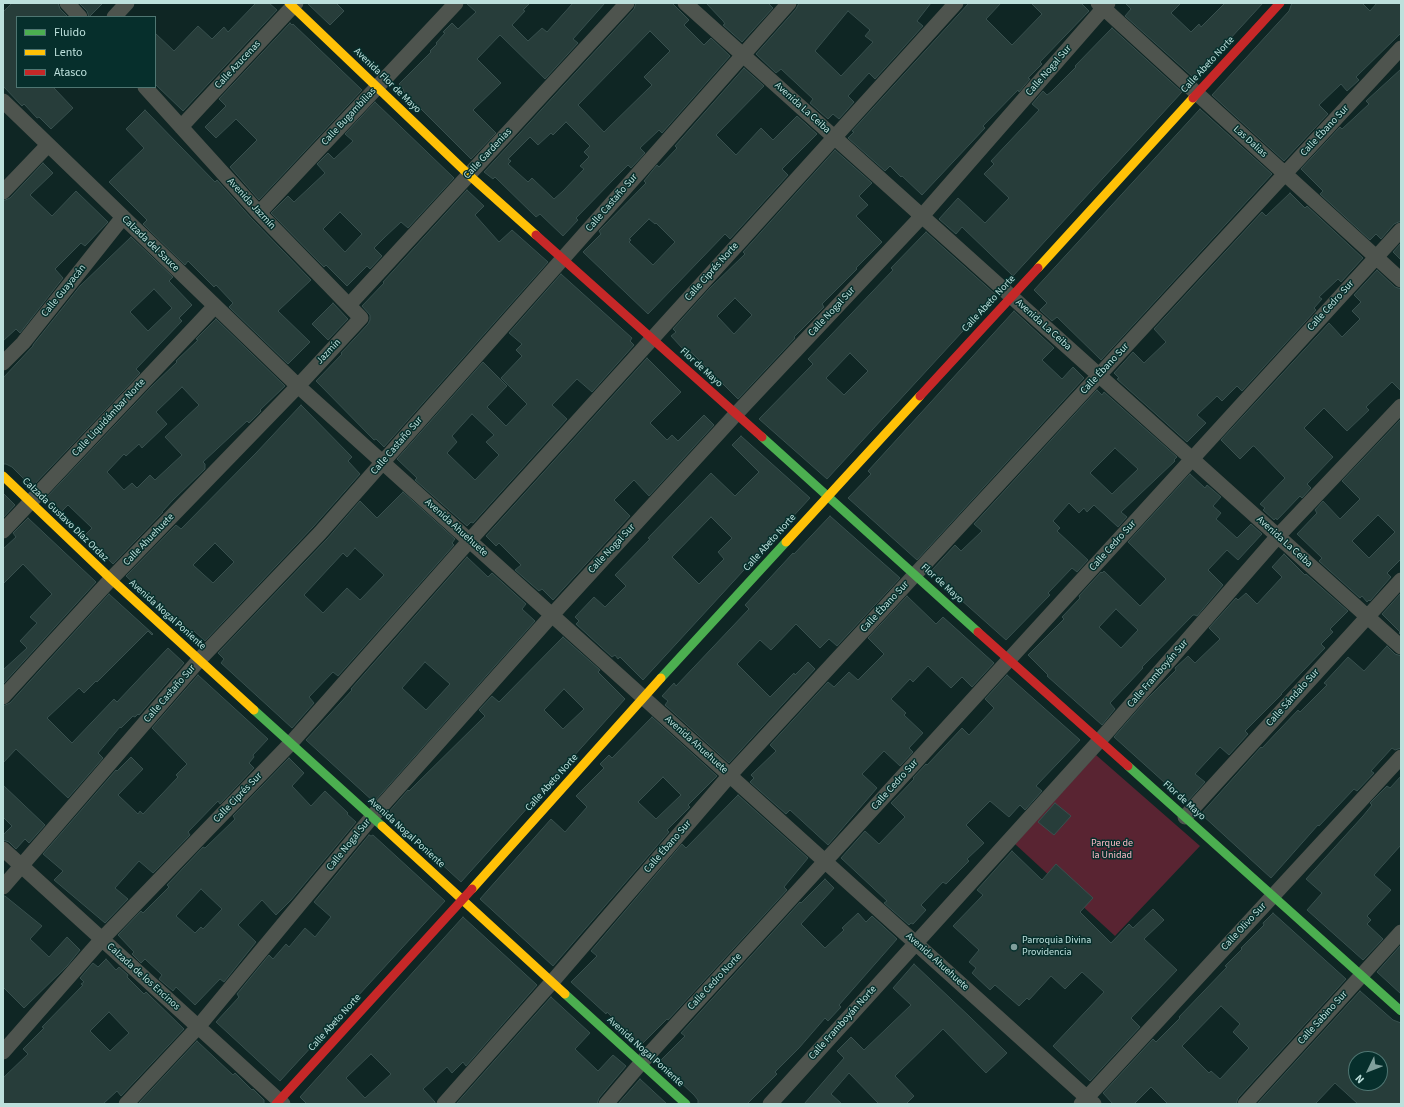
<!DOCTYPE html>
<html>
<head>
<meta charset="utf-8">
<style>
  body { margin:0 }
  #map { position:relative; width:1404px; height:1107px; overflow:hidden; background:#0f2624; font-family:"Source Sans 3",sans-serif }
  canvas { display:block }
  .frame { position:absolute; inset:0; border:4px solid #bde0dc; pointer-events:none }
  .legend { position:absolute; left:16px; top:16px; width:140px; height:72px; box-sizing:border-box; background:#062f2c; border:1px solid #4f7672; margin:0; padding:5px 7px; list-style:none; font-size:12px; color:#bde0dc }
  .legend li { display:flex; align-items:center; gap:8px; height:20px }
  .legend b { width:20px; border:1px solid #4f7672 }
  .north { position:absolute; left:1348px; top:1051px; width:40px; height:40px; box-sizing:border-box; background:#062f2c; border:1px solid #4f7672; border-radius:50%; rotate:227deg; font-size:11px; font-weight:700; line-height:16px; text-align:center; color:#bde0dc }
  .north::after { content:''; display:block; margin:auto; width:14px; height:18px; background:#809f9c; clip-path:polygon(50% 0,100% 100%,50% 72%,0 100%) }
</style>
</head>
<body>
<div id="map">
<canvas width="1404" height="1107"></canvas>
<div class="frame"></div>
<ul class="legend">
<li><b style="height:5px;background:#4caf50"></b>Fluido</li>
<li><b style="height:5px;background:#ffc107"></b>Lento</li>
<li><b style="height:5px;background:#c62828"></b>Atasco</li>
</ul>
<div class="north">N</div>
</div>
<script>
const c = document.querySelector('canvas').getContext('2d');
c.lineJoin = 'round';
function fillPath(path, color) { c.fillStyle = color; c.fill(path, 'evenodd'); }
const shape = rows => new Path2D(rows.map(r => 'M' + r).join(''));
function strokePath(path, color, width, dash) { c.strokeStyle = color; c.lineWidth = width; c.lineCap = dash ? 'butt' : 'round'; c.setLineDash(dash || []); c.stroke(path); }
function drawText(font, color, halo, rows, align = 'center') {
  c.font = font + ' "Source Sans 3",sans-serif'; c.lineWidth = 3; c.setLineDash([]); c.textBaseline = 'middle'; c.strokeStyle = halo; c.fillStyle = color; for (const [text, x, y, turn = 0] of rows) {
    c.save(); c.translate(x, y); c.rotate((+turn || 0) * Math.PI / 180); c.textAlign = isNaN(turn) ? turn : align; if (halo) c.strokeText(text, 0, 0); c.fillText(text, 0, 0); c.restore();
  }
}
const green = shape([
  [1096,755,1200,846,1115,936,1015,844]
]);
const building = shape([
  [12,3,58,3,60,9,68,17,17,17,17,87,53,87,73,108,51,129,39,117,37,118,24,104,22,106,3,86,3,12,12,3],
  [79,3,103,3,89,17,87,11,79,3],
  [256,3,269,3,277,10,183,111,155,84,155,33,174,51,198,26,212,39,224,27,228,32,256,3],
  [307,3,336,3,344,11,330,25,307,3],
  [466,3,530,3,523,10,525,11,512,25,528,41,542,28,547,32,573,3,605,3,573,39,578,43,545,79,500,35,477,59,501,83,473,110,496,133,471,159,403,91,404,90,399,84,431,52,430,51,437,44,436,43,445,33,443,32,452,23,458,29,476,12,466,3],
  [636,3,672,3,689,20,684,25,704,45,711,38,730,56,662,133,659,130,640,148,645,153,631,168,628,165,615,178,576,218,578,220,563,236,540,214,536,217,495,177,493,179,484,172,634,9,636,3],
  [650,31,670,51,644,77,652,85,604,132,578,105,650,31],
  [566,122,590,146,584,152,589,157,580,166,584,169,563,191,554,199,532,178,528,182,508,164,511,161,508,159,530,137,538,145,551,133,553,135,566,122],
  [706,3,768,3,773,8,742,42,723,25,725,24,723,21,706,3],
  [799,3,931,3,917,21,923,26,875,79,869,73,848,96,854,102,839,119,833,114,828,119,810,103,813,99,781,69,776,73,756,54,796,9,799,3],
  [848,11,870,30,865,36,873,42,841,76,815,51,848,11],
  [969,3,1001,3,986,19,1012,45,1042,14,1031,3,1081,3,1089,11,1040,62,1042,64,1028,78,1030,79,1019,92,1018,90,983,126,985,128,922,195,902,176,901,177,890,166,885,171,848,138,854,132,852,131,969,3],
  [1125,3,1181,3,1171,13,1191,32,1199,24,1201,27,1225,3,1263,3,1194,78,1125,16,1131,9,1125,3],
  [1292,3,1362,3,1370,11,1377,3,1401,3,1401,33,1356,77,1359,80,1347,91,1341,84,1319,105,1328,114,1284,161,1212,95,1289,11,1292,3],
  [290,23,292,25,293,24,362,90,259,200,230,167,257,140,236,119,216,138,205,127,226,106,219,99,290,23],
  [1112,28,1182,92,1013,276,962,227,956,234,939,219,958,198,985,223,1009,198,984,174,994,164,991,161,1039,110,1032,104,1043,91,1047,95,1051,92,1076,67,1075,66,1112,28],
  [744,68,764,86,716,135,736,155,761,128,773,140,797,116,817,134,782,169,788,175,730,239,725,234,648,314,583,252,601,234,599,231,646,183,644,181,657,165,659,167,677,148,675,146,744,68],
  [649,219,655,224,656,223,675,242,653,265,629,242,631,240,629,239,649,219],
  [1401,69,1401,221,1394,224,1381,239,1376,234,1370,240,1320,194,1323,191,1301,169,1340,127,1342,129,1369,104,1366,101,1401,69],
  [375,102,454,178,408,228,401,222,385,237,374,248,382,256,370,269,367,266,347,286,326,265,324,267,271,213,288,196,294,202,325,173,317,164,328,153,334,159,353,141,345,134,375,102],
  [340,212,362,234,345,252,323,229,340,212],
  [1200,109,1272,174,1101,360,1057,317,1052,321,1040,310,1047,303,1034,290,1200,109],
  [145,110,215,182,217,180,252,219,311,280,278,311,310,342,288,364,229,307,233,303,216,285,214,287,188,261,185,265,143,224,147,220,109,182,144,148,126,129,145,110],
  [835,150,872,183,859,196,868,205,856,216,882,242,856,268,857,269,822,304,824,307,794,337,795,338,738,399,695,356,685,347,683,349,671,336,676,332,673,329,710,288,745,254,743,252,835,150],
  [735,298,752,315,734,334,717,316,735,298],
  [43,163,53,173,30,195,52,216,76,191,108,222,85,246,81,243,55,269,63,278,20,333,16,329,3,341,3,201,10,198,43,163],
  [467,190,484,206,475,215,499,242,512,230,548,262,384,447,376,439,374,440,316,381,342,354,341,353,368,324,370,320,370,315,362,306,384,283,383,282,467,190],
  [1290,193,1305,208,1307,206,1363,258,1341,282,1338,279,1319,297,1322,299,1314,308,1316,310,1242,391,1237,386,1222,401,1217,396,1197,415,1206,423,1187,442,1117,379,1119,378,1114,373,1133,352,1144,363,1166,342,1154,329,1262,212,1266,216,1290,193],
  [926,232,996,295,827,479,759,419,813,364,808,359,893,270,891,268,926,232],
  [850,353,868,371,844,395,826,378,850,353],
  [131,237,173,277,169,281,192,305,179,318,182,321,136,369,140,373,32,487,12,467,6,464,3,464,3,378,33,346,33,345,80,286,131,237],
  [154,289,172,308,148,331,130,312,154,289],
  [1401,243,1401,260,1393,252,1401,243],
  [1377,270,1395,287,1401,289,1401,391,1392,382,1366,407,1369,410,1347,431,1324,408,1304,428,1333,457,1307,484,1311,488,1302,498,1300,496,1277,520,1276,518,1274,520,1263,510,1265,508,1260,504,1285,478,1254,446,1253,446,1240,459,1221,440,1329,323,1342,337,1360,319,1352,311,1361,302,1354,295,1377,270],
  [561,274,632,338,630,341,634,345,592,392,577,379,552,405,567,419,473,523,471,522,467,526,415,480,417,478,397,459,483,362,507,386,487,407,506,426,527,404,501,378,522,356,516,350,522,344,509,333,561,274],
  [472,414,494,435,486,442,499,455,475,480,447,453,457,442,452,436,472,414],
  [333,303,348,319,328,340,312,324,333,303],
  [1014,311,1054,348,1042,360,1062,379,1073,367,1084,378,917,560,848,498,871,474,868,471,1014,311],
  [216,319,285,386,260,410,261,411,249,423,247,421,203,462,205,464,205,469,173,500,162,512,163,512,113,564,84,536,92,528,68,505,60,513,45,499,152,386,177,362,176,361,198,340,196,339,216,319],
  [182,387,199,405,165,437,182,455,155,480,150,475,137,488,132,483,124,490,107,472,124,454,126,456,139,444,142,448,167,424,156,412,182,387],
  [647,358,681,392,650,423,667,440,672,435,678,441,704,415,714,425,649,496,634,480,614,500,630,516,553,600,542,589,539,591,515,570,521,565,499,543,496,546,486,536,647,358],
  [1097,390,1102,395,1104,392,1177,457,1174,460,1175,461,1121,512,1127,517,1118,527,1094,505,1087,512,1084,508,1079,513,1069,503,1053,521,1060,528,1057,531,1088,560,1077,572,1072,568,1048,593,1050,595,1006,640,960,599,932,570,955,545,961,551,982,531,974,524,1097,390],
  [1115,448,1138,469,1112,494,1090,473,1115,448],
  [301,405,352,457,348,461,360,474,313,527,205,641,194,631,190,635,126,576,176,525,181,529,256,453,301,405],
  [215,543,234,562,213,583,193,565,215,543],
  [1401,419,1401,559,1387,573,1391,577,1370,601,1369,600,1367,602,1362,596,1360,598,1319,561,1322,558,1297,534,1317,513,1315,510,1323,501,1340,519,1360,499,1342,481,1401,419],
  [1378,515,1395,532,1369,558,1352,541,1378,515],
  [741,436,810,498,643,680,620,657,618,659,615,655,612,657,576,624,579,621,575,617,594,597,605,607,626,586,615,575,650,539,648,538,711,473,735,496,759,472,732,445,741,436],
  [711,517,732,538,718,552,724,559,699,584,672,557,711,517],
  [1190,474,1205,488,1207,485,1221,497,1213,506,1221,513,1216,519,1237,538,1251,524,1262,534,1238,560,1227,550,1208,570,1223,585,1197,616,1195,615,1193,615,1142,667,1143,668,1110,703,1115,709,1102,725,1047,676,1048,675,1028,655,1064,619,1062,617,1080,598,1079,596,1101,572,1102,573,1104,571,1140,606,1166,579,1128,542,1190,474],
  [1116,609,1138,630,1121,648,1099,627,1116,609],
  [403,492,455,539,452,543,454,545,338,676,333,672,309,697,314,703,292,728,221,663,224,659,218,653,327,539,360,501,377,518,403,492],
  [355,548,384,575,360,600,347,588,323,613,304,595,343,553,347,557,355,548],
  [3,493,15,505,3,518,3,493],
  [830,516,900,578,837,646,829,639,820,648,796,624,771,650,760,640,737,664,770,697,794,673,795,675,808,662,815,669,729,763,665,705,668,701,662,696,674,683,676,686,749,609,745,605,793,553,794,554,830,516],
  [28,518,96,582,3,684,3,670,27,648,20,641,37,623,30,617,52,594,23,564,3,584,3,549,16,537,13,533,28,518],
  [1284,554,1305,575,1306,574,1348,611,1330,629,1333,632,1321,644,1325,648,1281,694,1282,694,1245,731,1248,734,1229,755,1220,747,1195,774,1205,782,1188,801,1185,801,1114,737,1148,698,1176,670,1175,668,1188,656,1195,663,1220,639,1209,628,1236,598,1238,600,1246,593,1257,604,1282,577,1272,567,1284,554],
  [467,557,488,577,492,573,526,604,522,609,535,621,374,802,306,740,352,690,351,689,467,557],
  [425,662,450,684,426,710,402,688,425,662],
  [1401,593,1401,635,1399,633,1400,632,1382,614,1401,593],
  [109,594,153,634,152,635,148,631,97,682,96,681,84,693,79,688,47,718,72,743,114,699,117,702,168,648,184,663,139,715,138,714,135,717,133,716,121,728,120,727,98,753,103,758,68,798,16,749,3,763,3,706,10,703,109,594],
  [907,596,936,624,943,617,994,663,972,687,962,677,951,688,928,666,913,682,910,679,891,699,906,713,904,715,923,733,909,748,913,752,900,766,884,751,862,774,877,788,828,845,790,810,786,814,750,782,754,778,751,775,776,751,770,745,828,682,834,687,849,672,858,680,884,654,868,638,907,596],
  [563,637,600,670,598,672,625,699,461,882,387,814,408,790,409,791,485,716,479,710,492,696,499,702,563,637],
  [564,689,584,709,563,729,544,710,564,689],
  [1387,646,1395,654,1401,656,1401,748,1395,750,1392,748,1371,771,1374,773,1357,791,1354,789,1319,826,1318,825,1271,878,1201,814,1261,747,1262,748,1298,710,1300,712,1327,685,1324,683,1348,657,1364,671,1387,646],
  [198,675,268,739,253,755,254,757,249,763,254,768,220,804,218,801,188,832,190,835,153,873,139,861,115,888,128,899,105,923,54,880,63,871,43,854,116,770,117,771,131,757,143,769,118,795,138,814,140,811,143,814,178,777,176,775,187,764,152,728,198,675],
  [1007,675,1080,740,1036,786,1042,791,1025,810,1020,805,1009,817,990,801,966,825,984,843,967,859,969,861,946,884,943,882,921,905,926,910,913,924,911,923,909,925,884,903,887,901,841,858,865,831,879,844,905,817,891,803,914,779,913,778,926,764,927,765,962,728,969,735,994,708,985,699,1007,675],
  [652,717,717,776,688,805,690,807,667,830,669,832,553,966,480,899,551,819,565,832,587,807,576,796,604,768,600,764,609,755,612,758,652,717],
  [663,777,681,795,656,819,638,802,663,777],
  [289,758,304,773,292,786,311,806,325,791,348,813,347,814,356,822,291,900,276,915,262,900,238,925,256,942,224,982,220,979,195,1005,176,987,173,991,159,979,162,975,145,959,141,963,132,954,134,952,118,935,141,911,143,913,169,887,167,885,203,847,205,848,235,819,233,816,289,758],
  [201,889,222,909,203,929,201,927,195,933,176,916,201,889],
  [1401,776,1401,845,1374,875,1391,890,1367,916,1371,920,1367,924,1383,939,1363,960,1307,910,1322,893,1306,879,1363,816,1372,805,1370,803,1387,786,1390,788,1401,776],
  [3,785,45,825,29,843,25,839,16,849,9,842,3,840,3,835,12,826,3,817,3,785],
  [738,795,808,858,784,887,787,890,668,1020,667,1019,641,1045,607,1012,606,1014,571,982,597,956,591,951,682,844,686,848,738,795],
  [1055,803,1071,816,1054,835,1038,822,1055,803],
  [369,835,371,836,373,835,445,901,280,1081,216,1022,239,997,237,994,269,955,273,959,286,944,289,947,305,928,315,937,331,917,314,902,369,835],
  [1012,851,1042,880,1056,864,1093,898,1080,912,1111,943,1129,924,1133,928,1153,909,1164,920,1144,939,1177,970,1131,1018,1140,1027,1090,1081,1053,1046,1104,992,1082,972,1065,989,1051,976,1029,1000,1027,998,1019,1006,995,985,990,990,972,973,976,968,969,962,979,950,953,926,983,895,977,890,1012,851],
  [825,879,834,888,801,924,825,948,844,930,842,928,858,913,866,922,872,916,897,939,839,1005,841,1007,828,1021,825,1018,799,1048,775,1072,777,1074,747,1104,698,1104,698,1100,694,1095,659,1062,685,1036,681,1033,800,902,801,903,825,879],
  [3,896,5,896,42,926,30,939,49,957,67,937,80,950,67,966,24,1008,3,987,3,896],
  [1273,913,1346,979,1238,1098,1236,1104,1168,1104,1151,1087,1134,1104,1113,1104,1103,1093,1153,1039,1156,1042,1180,1018,1179,1017,1227,967,1225,966,1242,949,1241,948,1264,925,1263,923,1273,913],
  [1221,1006,1240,1024,1233,1032,1249,1048,1220,1079,1211,1071,1209,1073,1182,1046,1221,1006],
  [463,917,537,985,466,1066,463,1062,452,1073,447,1067,423,1089,435,1102,435,1104,307,1104,300,1097,463,917],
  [371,1054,391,1074,365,1098,346,1078,371,1054],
  [1401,945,1401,994,1377,972,1401,945],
  [106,959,116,970,119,967,128,975,127,977,144,994,146,992,184,1029,121,1096,117,1091,103,1104,3,1104,3,1078,28,1054,23,1049,44,1028,42,1027,83,985,81,984,84,982,80,978,93,963,98,967,106,959],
  [109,1012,129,1033,110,1051,90,1031,109,1012],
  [914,964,970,1017,1007,1053,986,1073,943,1029,895,1076,914,1096,906,1104,879,1104,849,1073,831,1094,842,1104,804,1104,844,1058,837,1051,851,1037,864,1050,911,1005,893,988,914,964],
  [1360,991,1393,1020,1401,1023,1401,1104,1358,1104,1335,1083,1315,1104,1257,1104,1360,991],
  [1356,1059,1380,1059,1380,1083,1356,1083,1356,1059],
  [551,997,590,1033,575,1049,598,1071,613,1055,626,1066,599,1098,597,1104,456,1104,551,997],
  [197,1041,233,1075,235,1073,252,1090,253,1089,264,1100,264,1104,138,1104,197,1041],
  [640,1079,667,1104,618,1104,640,1079]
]);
const street = shape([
  [67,3,80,17],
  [685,3,1401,647],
  [1098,3,1401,280],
  [114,17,127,3],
  [3,101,298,386,1094,1104],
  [181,127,296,3],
  [3,192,48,145],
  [259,213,456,3],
  [349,305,627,3],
  [3,363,23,343,123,217],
  [3,531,215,306],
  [3,697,111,579,298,386,361,318,259,213,145,87],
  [1185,817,1401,580],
  [3,849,283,1104],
  [3,887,199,660,320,533,789,3],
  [3,1052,102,939,291,743,470,540,956,3],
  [126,1104,198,1027,372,817,552,615,736,414,922,216,1108,3],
  [444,1104,552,982,730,775,1401,48],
  [606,1104,641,1063,1401,230],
  [770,1104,1100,740,1278,536,1401,406],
  [1081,1104,1401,757],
  [1245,1104,1401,932]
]);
const fast = shape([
  [762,437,978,632],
  [661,678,786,542],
  [254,710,382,826],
  [1128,766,1401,1011],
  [565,994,686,1104]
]);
const slow = shape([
  [289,3,469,175,536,235],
  [1038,268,1193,98],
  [3,476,111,579,254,710],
  [786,542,920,396],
  [382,826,565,994],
  [472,889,661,678]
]);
const jam = shape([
  [1193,98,1280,3],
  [536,235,762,437],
  [920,396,1038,268],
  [978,632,1128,766],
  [276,1104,472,889]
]);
const markers = [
  [1014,947,4,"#809f9c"]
];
const streetNames = [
  ["Calle Azucenas",238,65,-47],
  ["Calle Abeto Norte",1208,65,-47],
  ["Calle Nogal Sur",1049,71,-49],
  ["Avenida Flor de Mayo",387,81,44],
  ["Avenida La Ceiba",802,108,42],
  ["Calle Bugambilias",349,117,-47],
  ["Calle Ébano Sur",1325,131,-47],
  ["Las Dalias",1250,142,42],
  ["Calle Gardenias",488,154,-47],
  ["Calle Castaño Sur",612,203,-49],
  ["Avenida Jazmín",251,204,47],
  ["Calzada del Sauce",150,244,44],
  ["Calle Ciprés Norte",712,272,-48],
  ["Calle Guayacán",64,291,-51],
  ["Calle Abeto Norte",989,304,-47],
  ["Calle Cedro Sur",1331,306,-48],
  ["Calle Nogal Sur",832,312,-47],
  ["Avenida La Ceiba",1043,325,42],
  ["Jazmín",329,352,-47],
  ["Flor de Mayo",701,368,42],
  ["Calle Ébano Sur",1105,369,-47],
  ["Calle Liquidámbar Norte",109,418,-47],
  ["Calle Castaño Sur",397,446,-49],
  ["Calzada Gustavo Díaz Ordaz",65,520,44],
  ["Avenida Ahuehuete",456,528,42],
  ["Calle Ahuehuete",149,540,-46],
  ["Avenida La Ceiba",1284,542,42],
  ["Calle Abeto Norte",770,543,-48],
  ["Calle Cedro Sur",1113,546,-48],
  ["Calle Nogal Sur",612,549,-47],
  ["Flor de Mayo",942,584,42],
  ["Calle Ébano Sur",885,607,-47],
  ["Avenida Nogal Poniente",167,615,42],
  ["Calle Framboyán Sur",1158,674,-49],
  ["Calle Castaño Sur",170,694,-49],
  ["Calle Sándalo Sur",1293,698,-48],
  ["Avenida Ahuehuete",696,745,42],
  ["Calle Abeto Norte",552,783,-48],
  ["Calle Cedro Sur",895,785,-48],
  ["Calle Ciprés Sur",238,798,-46],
  ["Flor de Mayo",1184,801,42],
  ["Avenida Nogal Poniente",406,833,42],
  ["Calle Nogal Sur",349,845,-51],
  ["Calle Ébano Sur",668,847,-49],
  ["Calle Olivo Sur",1244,927,-47],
  ["Avenida Ahuehuete",937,962,42],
  ["Calzada de los Encinos",143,977,42],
  ["Calle Cedro Norte",715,982,-47],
  ["Calle Sabino Sur",1323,1018,-48],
  ["Calle Abeto Norte",335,1023,-48],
  ["Calle Framboyán Norte",843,1023,-48],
  ["Avenida Nogal Poniente",645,1052,42]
];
const parkNames = [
  ["Parque de",1112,844],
  ["la Unidad",1112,856]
];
const poiNames = [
  ["Parroquia Divina",1022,941],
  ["Providencia",1022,953]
];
fillPath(green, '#592432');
fillPath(building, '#273d3a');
strokePath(building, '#38504e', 1);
strokePath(street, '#4e544e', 15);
strokePath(fast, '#4caf50', 9);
strokePath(slow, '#ffc107', 9);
strokePath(jam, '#c62828', 9);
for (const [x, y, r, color] of markers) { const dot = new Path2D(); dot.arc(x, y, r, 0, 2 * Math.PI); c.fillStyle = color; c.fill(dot); strokePath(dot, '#062f2c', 1.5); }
drawText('10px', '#bde0dc', '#062f2c', streetNames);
drawText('10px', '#ffbac6', '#062f2c', parkNames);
drawText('10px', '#bde0dc', '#062f2c', poiNames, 'left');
</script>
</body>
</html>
